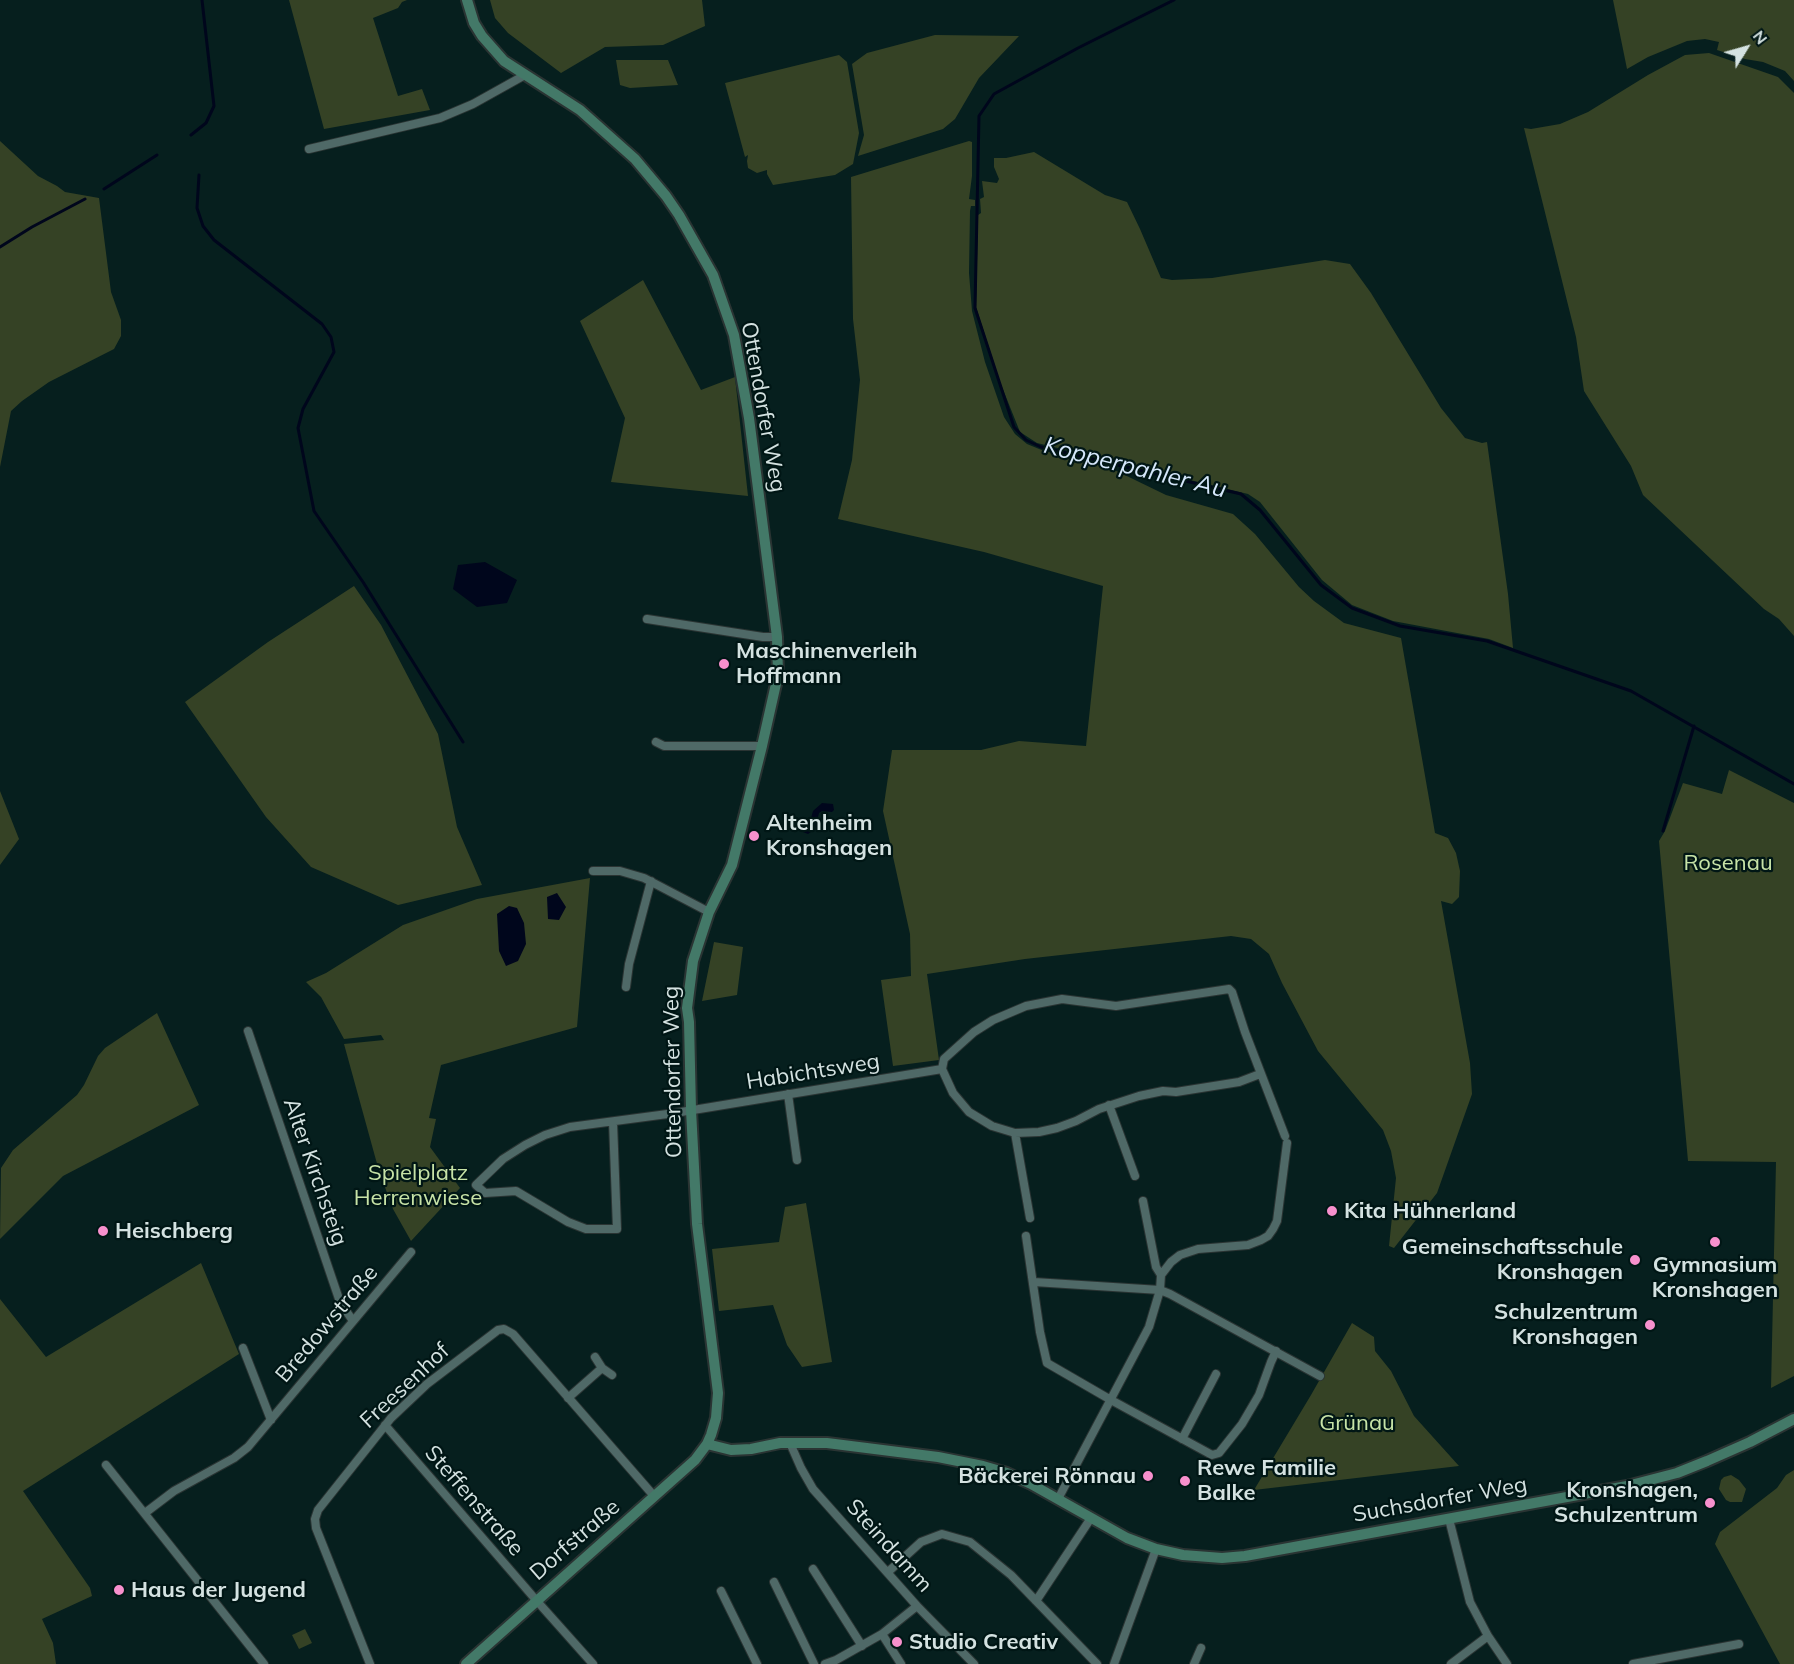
<!DOCTYPE html>
<html>
<head>
<meta charset="utf-8">
<style>
  body { margin:0 }
  #map { position:relative; width:1794px; height:1664px; overflow:hidden; background:#061f1e; font-family:Mulish,sans-serif }
  canvas { display:block }
  .north { position:absolute; left:1716px; top:18px; width:60px; height:60px; -webkit-text-stroke:4px #001615; paint-order:stroke; rotate:53deg; font-size:16px; font-weight:700; line-height:24px; text-align:center; color:#d4e2e1 }
  .north::after { content:''; display:block; margin:auto; width:21px; height:27px; background:#d4e2e1; clip-path:polygon(50% 0,100% 100%,50% 72%,0 100%) }
</style>
</head>
<body>
<div id="map">
<canvas width="1794" height="1664"></canvas>
<div class="north">N</div>
</div>
<script>
const c = document.querySelector('canvas').getContext('2d');
c.lineJoin = 'round';
function fillPath(path, color) { c.fillStyle = color; c.fill(path, 'evenodd'); }
const shape = rows => new Path2D(rows.map(r => 'M' + r).join(''));
function strokePath(path, color, width, dash) { c.strokeStyle = color; c.lineWidth = width; c.lineCap = dash ? 'butt' : 'round'; c.setLineDash(dash || []); c.stroke(path); }
function drawText(font, color, halo, rows, align = 'center') {
  c.font = font + ' Mulish,sans-serif'; c.lineWidth = 4.5; c.setLineDash([]); c.textBaseline = 'middle'; c.strokeStyle = halo; c.fillStyle = color; for (const [text, x, y, turn = 0] of rows) {
    c.save(); c.translate(x, y); c.rotate((+turn || 0) * Math.PI / 180); c.textAlign = isNaN(turn) ? turn : align; if (halo) c.strokeText(text, 0, 0); c.fillText(text, 0, 0); c.restore();
  }
}
const green = shape([
  [289,0,407,0,402,2,398,8,373,18,398,96,422,89,430,110,324,129],
  [490,0,702,0,705,26,663,45,605,47,561,73,508,33,495,18],
  [1613,0,1794,0,1794,81,1785,71,1763,62,1745,59,1717,50,1719,42,1705,39,1687,41,1648,57,1627,69],
  [935,35,1019,36,979,78,955,119,943,129,858,156,864,135,852,64,867,53],
  [1709,53,1778,77,1794,93,1794,636,1779,619,1764,609,1643,495,1631,466,1584,391,1576,337,1524,128,1531,129,1560,124,1588,112,1648,75,1685,55],
  [839,55,847,62,859,133,853,164,835,175,773,185,767,174,767,170,757,173,748,168,747,161,748,155,745,157,725,83],
  [616,60,668,60,678,85,630,88,620,85],
  [0,141,38,176,57,186,65,192,99,198,111,292,121,320,121,336,114,349,49,382,22,401,11,411,0,467],
  [969,141,972,142,972,176,969,199,975,200,975,206,971,206,970,211,969,273,972,311,985,362,1004,417,1015,434,1027,444,1044,451,1098,462,1166,495,1233,514,1255,534,1299,587,1314,601,1344,623,1401,638,1435,833,1448,838,1456,853,1460,871,1459,897,1452,904,1441,901,1470,1063,1472,1094,1437,1193,1394,1248,1389,1246,1396,1178,1391,1151,1383,1130,1318,1051,1282,983,1269,954,1251,939,1231,936,1025,959,927,974,939,1060,893,1066,881,980,911,976,910,934,883,811,892,750,981,750,1019,741,1086,746,1103,586,984,552,838,519,852,460,860,380,853,319,851,177],
  [1034,152,1105,195,1127,202,1140,229,1161,278,1172,280,1212,278,1325,260,1350,264,1371,293,1441,408,1465,438,1482,443,1487,442,1508,594,1513,648,1489,639,1393,621,1352,605,1322,580,1260,502,1248,494,1037,443,1020,432,1000,382,976,307,978,215,981,213,980,199,984,197,982,181,997,183,999,179,994,167,994,158,1006,158],
  [643,280,701,390,735,377,748,496,611,482,625,418,580,321],
  [354,586,381,625,438,734,457,827,482,885,398,905,311,867,266,817,185,702,268,642],
  [1729,770,1794,803,1794,1376,1771,1388,1776,1162,1688,1161,1659,841,1665,831,1683,783,1722,794],
  [0,791,19,839,0,865],
  [590,878,577,1027,441,1065,429,1118,436,1119,430,1147,460,1188,411,1241,393,1209,379,1171,344,1044,384,1040,381,1035,344,1039,321,997,306,982,326,973,403,925,477,899],
  [714,942,743,947,737,995,702,1001],
  [157,1013,199,1105,63,1176,0,1239,1,1168,13,1150,77,1095,84,1085,98,1056,105,1048],
  [806,1203,832,1362,802,1367,787,1345,773,1305,719,1311,712,1249,779,1242,785,1207],
  [201,1263,239,1354,23,1491,90,1588,92,1596,42,1619,53,1643,56,1664,0,1664,0,1299,46,1357],
  [1352,1323,1374,1337,1375,1351,1391,1371,1414,1416,1459,1466,1254,1490,1311,1395],
  [1794,1470,1794,1664,1780,1664,1715,1544,1720,1532,1777,1488,1786,1475],
  [1731,1475,1739,1480,1746,1489,1742,1502,1730,1502,1726,1500,1719,1489,1721,1480,1724,1477],
  [305,1629,312,1643,299,1649,292,1635]
]);
const water = shape([
  [485,562,517,580,507,603,477,607,453,589,458,565],
  [822,803,833,804,834,810,832,812,822,811,819,813,815,829,808,834,803,832,799,827,810,822,813,811],
  [557,893,566,907,559,920,548,919,547,897],
  [509,906,517,908,524,923,526,944,518,961,506,966,499,951,497,914]
]);
const stream = shape([
  [1174,0,1078,48,994,94,979,116,975,308,1014,427,1026,440,1041,447,1241,494,1260,510,1321,585,1352,608,1400,626,1487,641,1631,691,1794,784],
  [191,135,206,123,214,106,202,0],
  [199,175,197,208,203,226,214,240,322,324,331,337,334,352,303,409,298,428,314,511,363,582,463,742],
  [104,189,157,155],
  [0,247,32,227,85,199],
  [1663,831,1694,726]
]);
const street = shape([
  [309,149,440,118,473,104,525,75],
  [647,619,763,637,777,637],
  [656,742,664,746,762,746],
  [593,871,620,871,644,878,709,912],
  [626,987,629,964,651,881],
  [248,1031,340,1302,353,1321],
  [942,1069,944,1059,974,1032,993,1020,1026,1006,1062,999,1116,1006,1229,989,1232,992,1245,1032,1285,1136],
  [942,1069,953,1093,969,1112,992,1126,1015,1133,1039,1132,1057,1128,1076,1121,1099,1109,1139,1096,1163,1091,1176,1092,1239,1082,1260,1074],
  [788,1094,797,1160],
  [1109,1105,1135,1176],
  [613,1122,617,1229,586,1229,568,1222,516,1191,485,1193,476,1185,503,1159,525,1145,545,1135,570,1127,675,1113,942,1069],
  [1015,1133,1030,1218],
  [1143,1201,1156,1267,1161,1275],
  [1026,1236,1040,1332,1047,1363,1111,1400,1212,1455,1219,1453,1242,1424,1259,1395,1271,1362,1276,1351],
  [1034,1282,1160,1290,1170,1294,1320,1376],
  [243,1348,271,1420],
  [595,1357,602,1368,612,1375],
  [568,1398,602,1368],
  [385,1425,536,1600,593,1664],
  [1182,1439,1216,1374],
  [790,1443,801,1468,813,1489,917,1606,974,1664],
  [106,1465,264,1664],
  [1058,1499,1149,1327,1160,1290,1161,1275,1171,1262,1180,1255,1198,1249,1248,1245,1261,1240,1268,1236,1273,1229,1277,1221,1287,1143],
  [145,1513,174,1491,234,1458,248,1447,411,1252],
  [1449,1519,1470,1602,1488,1636,1507,1664],
  [813,1569,862,1646],
  [888,1572,921,1542,942,1534,970,1542,1011,1575,1097,1664],
  [774,1582,814,1664],
  [721,1591,757,1664],
  [1036,1601,1091,1518],
  [882,1634,901,1664],
  [370,1664,316,1528,315,1519,318,1510,391,1418,427,1384,498,1330,504,1329,513,1334,654,1496],
  [825,1664,836,1660,882,1634,917,1606],
  [1114,1664,1156,1549],
  [1194,1664,1201,1648],
  [1451,1664,1488,1636],
  [1633,1664,1739,1644]
]);
const secondary = shape([
  [707,1444,731,1450,751,1449,780,1443,827,1443,938,1457,983,1466,1007,1473,1031,1484,1127,1538,1156,1549,1183,1555,1222,1558,1245,1556,1627,1486,1677,1473,1707,1461,1750,1442,1794,1419],
  [466,1664,695,1460,707,1444,711,1435,716,1418,718,1393,697,1224,691,1110,689,1022,687,1008,693,961,709,912,732,865,762,746,778,675,777,637,749,418,734,335,713,275,679,215,666,196,635,159,580,110,504,61,482,36,474,23,467,0]
]);
const markers = [
  [724,664,6,"#f790cd"],
  [754,836,6,"#f790cd"],
  [1332,1211,6,"#f790cd"],
  [103,1231,6,"#f790cd"],
  [1715,1242,6,"#f790cd"],
  [1635,1260,6,"#f790cd"],
  [1650,1325,6,"#f790cd"],
  [1148,1476,6,"#f790cd"],
  [1185,1481,6,"#f790cd"],
  [1710,1503,6,"#f790cd"],
  [119,1590,6,"#f790cd"],
  [897,1642,6,"#f790cd"]
];
const streetNames = [
  ["Ottendorfer Weg",763,407,80],
  ["Ottendorfer Weg",673,1072,-91],
  ["Habichtsweg",813,1072,-9],
  ["Alter Kirchsteig",315,1172,71],
  ["Bredowstraße",327,1324,-50],
  ["Freesenhof",405,1386,-43],
  ["Suchsdorfer Weg",1440,1500,-10],
  ["Steffenstraße",474,1501,49],
  ["Dorfstraße",575,1540,-41],
  ["Steindamm",889,1546,48]
];
const poiNames = [
  ["Maschinenverleih",736,651],
  ["Hoffmann",736,676],
  ["Altenheim",766,823],
  ["Kronshagen",766,848],
  ["Kita Hühnerland",1344,1211],
  ["Heischberg",115,1231],
  ["Gemeinschaftsschule",1623,1247,"right"],
  ["Kronshagen",1623,1272,"right"],
  ["Gymnasium",1715,1265,"center"],
  ["Kronshagen",1715,1290,"center"],
  ["Schulzentrum",1638,1312,"right"],
  ["Kronshagen",1638,1337,"right"],
  ["Rewe Familie",1197,1468],
  ["Balke",1197,1493],
  ["Bäckerei Rönnau",1136,1476,"right"],
  ["Kronshagen,",1698,1490,"right"],
  ["Schulzentrum",1698,1515,"right"],
  ["Haus der Jugend",131,1590],
  ["Studio Creativ",909,1642]
];
const parkNames = [
  ["Rosenau",1728,863],
  ["Spielplatz",418,1173],
  ["Herrenwiese",418,1198],
  ["Grünau",1357,1423]
];
const waterNames = [
  ["Kopperpahler Au",1135,468,14]
];
fillPath(green, '#354225');
fillPath(water, '#00061c');
strokePath(stream, '#00061c', 3);
strokePath(street, '#2a3433', 10);
strokePath(secondary, '#2a3433', 14);
strokePath(street, '#4f6967', 8);
strokePath(secondary, '#437968', 10);
for (const [x, y, r, color] of markers) { const dot = new Path2D(); dot.arc(x, y, r, 0, 2 * Math.PI); c.fillStyle = color; c.fill(dot); strokePath(dot, '#001615', 2); }
drawText('22px', '#d4e2e1', '#001615', streetNames);
drawText('bold 22px', '#d4e2e1', '#001615', poiNames, 'left');
drawText('22px', '#c7e3a7', '#001615', parkNames);
drawText('italic 24px', '#d5e7fb', '#001615', waterNames);
</script>
</body>
</html>
